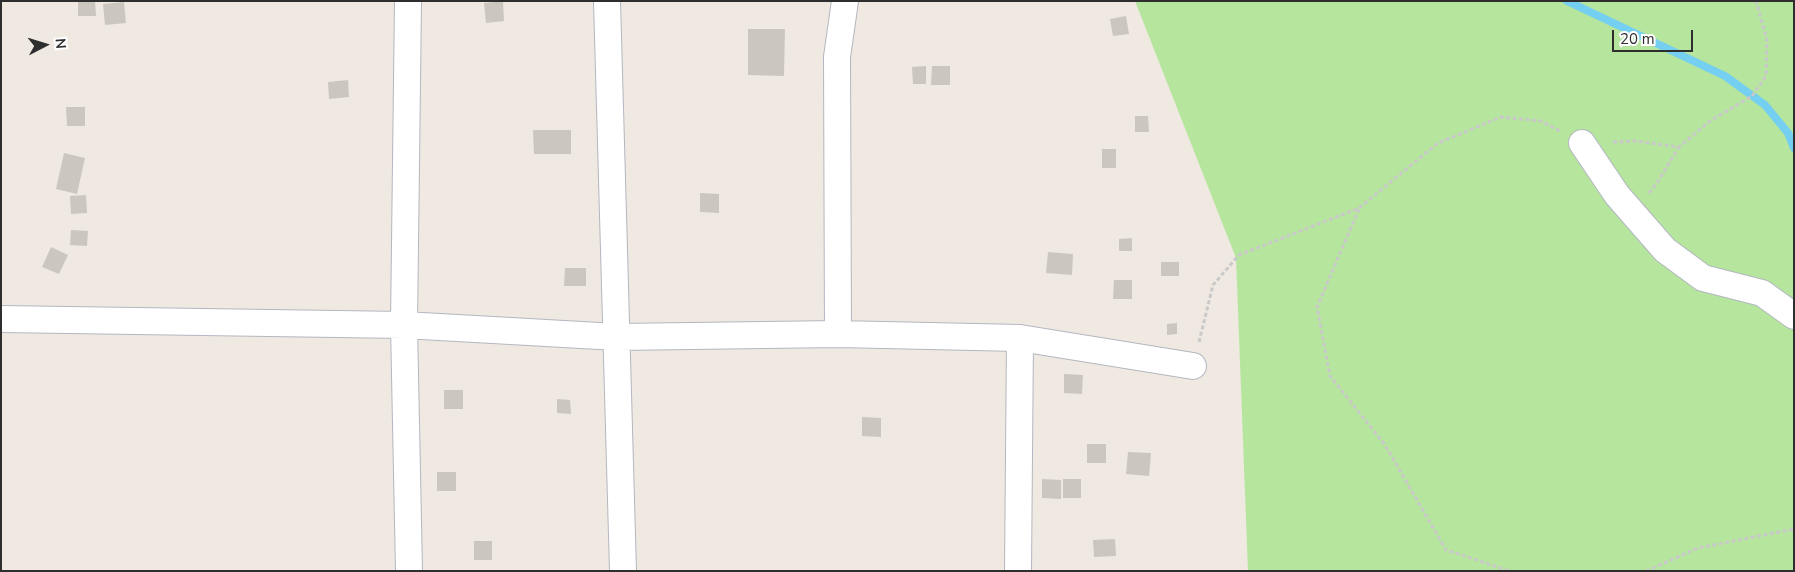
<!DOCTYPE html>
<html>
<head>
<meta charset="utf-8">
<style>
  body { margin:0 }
  #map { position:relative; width:1795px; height:572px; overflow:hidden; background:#efe9e1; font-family:"Nunito Sans",sans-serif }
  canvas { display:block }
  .frame { position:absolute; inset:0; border:2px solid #2e2e2e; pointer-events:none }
  .north { position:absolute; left:20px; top:20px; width:50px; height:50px; -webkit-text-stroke:4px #fff; paint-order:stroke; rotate:85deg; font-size:14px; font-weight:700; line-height:20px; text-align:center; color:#2e2e2e }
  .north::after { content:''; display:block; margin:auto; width:18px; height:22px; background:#2e2e2e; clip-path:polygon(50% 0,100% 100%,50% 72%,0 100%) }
  .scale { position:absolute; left:1612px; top:30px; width:81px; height:22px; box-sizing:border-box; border:2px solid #2e2e2e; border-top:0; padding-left:6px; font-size:15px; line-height:18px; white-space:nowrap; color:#2e2e2e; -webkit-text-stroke:4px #fff; paint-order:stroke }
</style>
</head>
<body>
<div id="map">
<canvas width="1795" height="572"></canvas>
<div class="frame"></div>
<div class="north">N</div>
<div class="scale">20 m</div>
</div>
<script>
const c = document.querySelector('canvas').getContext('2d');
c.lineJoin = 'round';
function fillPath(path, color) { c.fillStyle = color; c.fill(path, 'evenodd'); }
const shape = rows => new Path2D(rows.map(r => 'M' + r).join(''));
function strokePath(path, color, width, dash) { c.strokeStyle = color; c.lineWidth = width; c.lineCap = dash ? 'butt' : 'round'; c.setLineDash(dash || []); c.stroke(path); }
const green = shape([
  [1135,1,1794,1,1794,571,1248,571,1236,258]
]);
const stream = shape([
  [1567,1,1725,76,1765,105,1788,133,1794,148]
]);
const building = shape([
  [78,1,95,1,96,16,78,16],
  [503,1,504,21,486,23,484,3],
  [124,2,126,23,105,25,103,4],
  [1126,16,1129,34,1113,36,1110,19],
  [748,29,785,29,784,76,748,75],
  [926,66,926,84,913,84,912,67],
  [932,66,950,66,950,85,931,85],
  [348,80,349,97,329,99,328,82],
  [66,107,85,107,85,126,67,126],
  [1135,116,1148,116,1149,132,1135,132],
  [533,130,571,130,571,154,534,154],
  [1102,149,1116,149,1116,168,1102,168],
  [64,153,85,158,77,194,56,189],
  [700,193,719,194,719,213,700,212],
  [86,195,87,213,71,214,70,196],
  [71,230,88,231,87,246,70,245],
  [1132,238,1132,251,1119,251,1119,239],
  [51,247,68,255,59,274,42,267],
  [1048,252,1073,254,1072,275,1046,273],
  [1161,262,1179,262,1179,276,1161,276],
  [565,268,586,268,586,286,564,286],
  [1114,280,1132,280,1132,299,1113,299],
  [1177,323,1177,334,1167,335,1167,324],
  [1064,374,1083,375,1082,394,1064,393],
  [444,390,463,390,463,409,444,409],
  [557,399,570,400,571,414,557,413],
  [862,417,881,418,881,437,862,436],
  [1087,444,1106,444,1106,463,1087,463],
  [1128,452,1151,453,1149,476,1126,474],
  [437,472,456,472,456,491,437,491],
  [1042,479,1061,480,1061,499,1042,498],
  [1063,479,1081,479,1081,498,1063,498],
  [1115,539,1116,556,1094,557,1093,540],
  [474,541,492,541,492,560,474,560]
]);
const path = shape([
  [1613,142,1635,141,1679,147,1710,121,1752,96,1766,76,1767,40,1756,1],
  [1649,193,1657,183,1679,147],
  [1359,209,1317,307,1330,376,1385,445,1446,550,1510,571],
  [1199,342,1213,285,1239,255,1359,208,1438,143,1501,117,1541,121,1560,131],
  [1646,571,1698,548,1794,529]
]);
const minor = shape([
  [408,1,404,325,409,571],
  [607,1,623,571],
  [1582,143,1617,195,1665,250,1703,278,1762,293,1794,316],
  [1,319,404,325,617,337,838,334,1020,338,1193,366],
  [838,334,837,57,845,1],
  [1018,571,1020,338]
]);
fillPath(green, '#b6e59e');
strokePath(stream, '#75cff0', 8);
fillPath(building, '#cbc7bf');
strokePath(minor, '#b4b7c1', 28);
strokePath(path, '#c9c9c9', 3, [4, 2.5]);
strokePath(minor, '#fff', 26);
</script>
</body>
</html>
